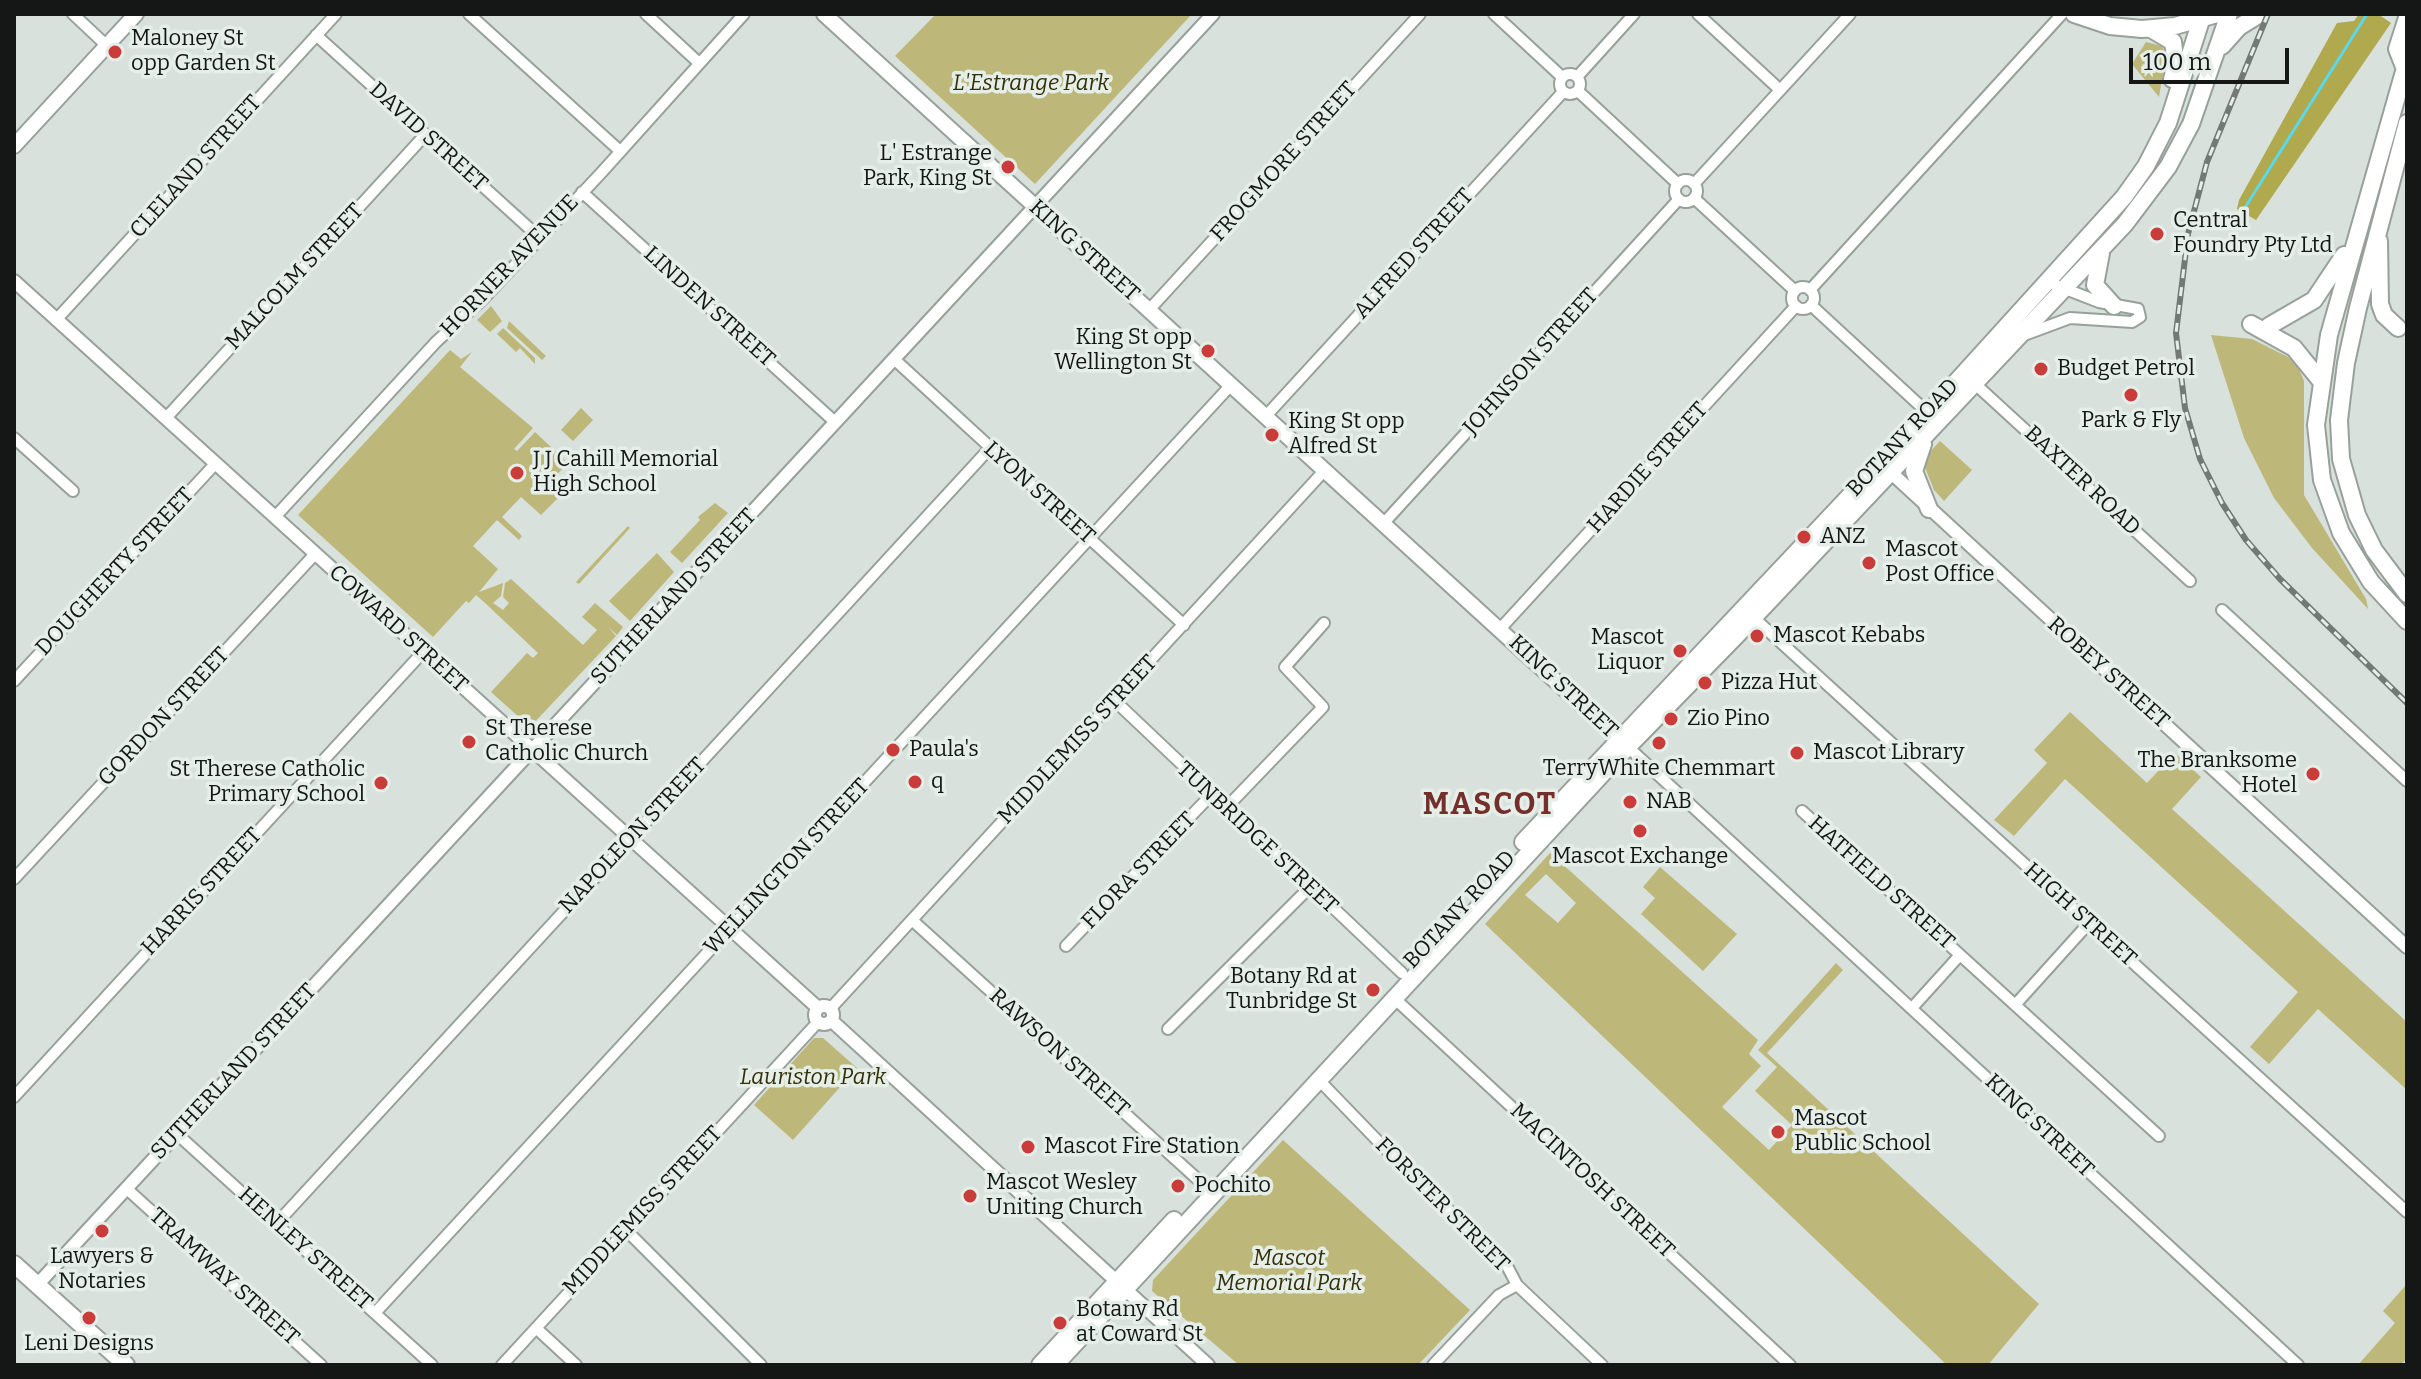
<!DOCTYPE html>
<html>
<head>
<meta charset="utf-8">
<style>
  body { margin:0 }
  #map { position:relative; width:2421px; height:1379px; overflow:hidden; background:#d8e1db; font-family:Bitter,serif }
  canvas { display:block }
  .frame { position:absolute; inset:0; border:16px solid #141715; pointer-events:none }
  .scale { position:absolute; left:2129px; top:48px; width:160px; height:36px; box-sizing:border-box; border:4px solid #141715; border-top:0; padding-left:10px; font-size:24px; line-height:28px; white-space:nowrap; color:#141715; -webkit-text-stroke:6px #e5eee8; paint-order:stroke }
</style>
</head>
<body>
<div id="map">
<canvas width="2421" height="1379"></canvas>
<div class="frame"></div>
<div class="scale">100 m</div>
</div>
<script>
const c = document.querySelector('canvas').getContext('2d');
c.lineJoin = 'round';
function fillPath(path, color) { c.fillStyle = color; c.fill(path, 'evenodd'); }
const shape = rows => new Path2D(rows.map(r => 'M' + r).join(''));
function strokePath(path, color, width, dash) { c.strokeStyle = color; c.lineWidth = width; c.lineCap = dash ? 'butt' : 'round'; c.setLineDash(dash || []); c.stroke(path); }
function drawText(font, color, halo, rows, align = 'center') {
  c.font = font + ' Bitter,serif'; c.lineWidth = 7; c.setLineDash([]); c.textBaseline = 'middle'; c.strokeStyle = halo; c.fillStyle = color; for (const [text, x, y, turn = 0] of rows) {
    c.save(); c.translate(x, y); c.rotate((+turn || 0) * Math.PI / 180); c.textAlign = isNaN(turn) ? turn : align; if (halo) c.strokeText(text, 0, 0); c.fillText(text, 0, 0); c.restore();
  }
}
const green = shape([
  [936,14,1192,14,1035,184,895,56],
  [2146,42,2162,46,2166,55,2159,97,2132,64],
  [491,306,502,321,490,332,477,320],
  [509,321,546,356,542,360,507,328],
  [503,328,535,358,535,364,520,348,516,352,497,334],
  [2211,335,2252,339,2288,357,2298,366,2304,381,2304,495,2366,599,2368,609,2312,548,2274,498,2244,438],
  [450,350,461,359,472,352,460,367,533,428,514,449,517,451,535,432,568,463,549,483,561,495,541,515,521,497,502,517,522,536,519,540,497,520,473,546,498,569,479,592,503,583,501,596,493,603,503,610,509,603,503,597,505,583,511,579,583,645,597,630,582,617,595,603,623,627,617,635,608,627,616,636,530,727,491,692,527,653,533,658,538,653,484,602,476,595,469,603,466,601,433,637,298,515],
  [581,408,593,420,573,441,561,430],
  [1940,441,1972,470,1944,501,1934,490,1924,465,1926,456],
  [715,503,728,513,682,563,670,552,700,520,698,517],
  [628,526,630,528,579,584,576,582],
  [657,553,674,572,630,621,609,601],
  [2070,712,2147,783,2175,753,2201,777,2172,809,2407,1022,2407,1090,2318,1009,2269,1064,2250,1047,2298,992,2065,779,2014,836,1994,820,2047,763,2034,750],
  [1550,853,1758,1040,1749,1054,1761,1066,1722,1107,1769,1150,1792,1125,1755,1091,1777,1067,1758,1050,1836,963,1843,970,1767,1053,2039,1304,1988,1365,1947,1365,1485,924],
  [1546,874,1576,903,1558,923,1525,895],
  [1660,867,1737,934,1703,971,1641,914,1655,898,1643,887],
  [814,1038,823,1038,857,1068,793,1140,754,1105],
  [1283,1140,1470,1310,1418,1365,1239,1365,1152,1291,1153,1280],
  [2407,1284,2407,1358,2401,1365,2358,1365,2395,1323,2383,1311]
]);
const forest = shape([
  [2359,14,2378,14,2391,23,2256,220,2237,209,2239,200,2337,23,2354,21]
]);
const stream = shape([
  [2246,206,2367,14]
]);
const minor = shape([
  [73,14,106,45],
  [469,14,620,151],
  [646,14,699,63],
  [1494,14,1562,77],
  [1698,14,1779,89],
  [316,35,540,238],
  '1560 84a10 10 0 1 1 20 0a10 10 0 1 1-20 0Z',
  [1577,77,1634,14],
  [1578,91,1678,184],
  '1675 191a11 11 0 1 1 22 0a11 11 0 1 1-22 0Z',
  [1694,184,1850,14],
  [582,192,835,422],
  [1694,198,1795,291],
  '1792 298a11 11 0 1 1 22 0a11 11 0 1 1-22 0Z',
  [1810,290,2062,14],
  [1811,305,1928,413],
  [1149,310,1420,14],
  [56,320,336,14],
  [2027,334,2070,318,2132,322,2140,317,2138,309,2099,302,2045,281],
  [894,359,1184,625],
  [1973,382,2190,581],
  [1265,417,1563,92],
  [166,418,425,135],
  [14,438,73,491],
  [275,517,436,342,484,298,602,172,744,14],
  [1383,524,1679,199],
  [2222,610,2407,781],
  [1754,618,2407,1212],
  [1500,629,1796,306],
  [14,681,216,463],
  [1114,700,1402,973],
  [1629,748,2298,1365],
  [1225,809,1323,707,1285,667,1324,623],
  [1802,811,2159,1136],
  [14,879,315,554],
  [912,920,1205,1186],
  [1066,946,1211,795],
  [1393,997,1790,1365],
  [2015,1005,2089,923],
  [831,1008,1324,471],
  [1912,1008,1960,955],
  [1168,1029,1309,888],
  [1317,1078,1402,1166,1506,1264,1517,1285,1602,1365],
  [14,1097,423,652],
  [177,1134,432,1365],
  [127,1189,321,1365],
  [277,1223,990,448],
  [626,1230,761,1365],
  [375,1313,1231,385],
  [536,1328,576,1365],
  [502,1365,818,1022],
  [1433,1365,1499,1295,1517,1285]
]);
const tertiary = shape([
  [14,281,818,1008],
  [1885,467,2407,947],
  '815 1015a9 9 0 1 1 18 0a9 9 0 1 1-18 0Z',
  [832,1021,1208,1365],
  [37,1285,1213,14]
]);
const secondary = shape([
  [824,14,1628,747],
  [14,146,136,14]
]);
const primary = shape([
  [2074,14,2110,26,2142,29,2175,26,2217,14],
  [2151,29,2173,42,2176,64,2172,79],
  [2222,46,2239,27,2260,14],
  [2407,61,2329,335,2316,425,2322,480,2341,533,2371,582,2407,621],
  [2405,69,2397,49,2407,18],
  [2407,123,2358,308,2346,363,2339,420,2341,459,2357,515,2374,550,2407,594],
  [2379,241,2380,304,2384,315,2398,328],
  [2101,253,2095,285,2114,306],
  [2251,324,2294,348,2320,380],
  [2269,326,2314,300,2344,255],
  [1923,444,1914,471,1929,509],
  [1523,842,1928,413,2124,197,2146,166,2168,123,2203,14],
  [14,1264,126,1365],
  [1040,1365,1174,1220],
  [1055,1365,1616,759,1738,634,2125,224,2168,167,2191,124,2229,14]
]);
const rail = shape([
  [2268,14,2207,162,2188,234,2176,333,2185,408,2200,459,2222,503,2246,540,2280,579,2407,703]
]);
const markers = [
  [115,52,8,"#ca3c3a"],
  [1008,167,8,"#ca3c3a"],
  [2157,234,8,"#ca3c3a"],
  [1208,351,8,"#ca3c3a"],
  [2041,369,8,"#ca3c3a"],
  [2131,395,8,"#ca3c3a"],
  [1272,435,8,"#ca3c3a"],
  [517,473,8,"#ca3c3a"],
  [1804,537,8,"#ca3c3a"],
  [1869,563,8,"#ca3c3a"],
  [1757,636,8,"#ca3c3a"],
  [1680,651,8,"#ca3c3a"],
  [1705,683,8,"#ca3c3a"],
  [1671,719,8,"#ca3c3a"],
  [469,742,8,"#ca3c3a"],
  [1659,743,8,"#ca3c3a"],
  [893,750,8,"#ca3c3a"],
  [1797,753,8,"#ca3c3a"],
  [2313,774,8,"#ca3c3a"],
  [915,782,8,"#ca3c3a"],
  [381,783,8,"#ca3c3a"],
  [1630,802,8,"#ca3c3a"],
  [1640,831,8,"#ca3c3a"],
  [1373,990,8,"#ca3c3a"],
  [1778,1132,8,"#ca3c3a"],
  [1028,1147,8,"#ca3c3a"],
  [1178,1186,8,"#ca3c3a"],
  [970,1196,8,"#ca3c3a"],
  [102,1231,8,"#ca3c3a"],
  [89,1318,8,"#ca3c3a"],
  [1060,1323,8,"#ca3c3a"]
];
const poiNames = [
  ["Maloney St",131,39],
  ["opp Garden St",131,64],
  ["L' Estrange",992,154,"right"],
  ["Park, King St",992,179,"right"],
  ["Central",2173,221],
  ["Foundry Pty Ltd",2173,246],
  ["King St opp",1192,338,"right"],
  ["Wellington St",1192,363,"right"],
  ["Budget Petrol",2057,369],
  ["Park & Fly",2131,421,"center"],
  ["King St opp",1288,422],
  ["Alfred St",1288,447],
  ["J J Cahill Memorial",533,460],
  ["High School",533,485],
  ["ANZ",1820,537],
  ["Mascot",1885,550],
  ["Post Office",1885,575],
  ["Mascot Kebabs",1773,636],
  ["Mascot",1664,638,"right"],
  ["Liquor",1664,663,"right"],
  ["Pizza Hut",1721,683],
  ["Zio Pino",1687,719],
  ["St Therese",485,729],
  ["Catholic Church",485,754],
  ["Paula's",909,750],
  ["Mascot Library",1813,753],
  ["The Branksome",2297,761,"right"],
  ["Hotel",2297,786,"right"],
  ["TerryWhite Chemmart",1659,769,"center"],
  ["St Therese Catholic",365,770,"right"],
  ["Primary School",365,795,"right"],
  ["q",931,782],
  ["NAB",1646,802],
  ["Mascot Exchange",1640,857,"center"],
  ["Botany Rd at",1357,977,"right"],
  ["Tunbridge St",1357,1002,"right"],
  ["Mascot",1794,1119],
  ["Public School",1794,1144],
  ["Mascot Fire Station",1044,1147],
  ["Mascot Wesley",986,1183],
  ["Uniting Church",986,1208],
  ["Pochito",1194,1186],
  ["Lawyers &",102,1257,"center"],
  ["Notaries",102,1282,"center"],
  ["Botany Rd",1076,1310],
  ["at Coward St",1076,1335],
  ["Leni Designs",89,1344,"center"]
];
const parkNames = [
  ["L'Estrange Park",1031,84],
  ["Lauriston Park",813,1078],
  ["Mascot",1289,1259],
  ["Memorial Park",1289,1284]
];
const streetNames = [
  ["DAVID STREET",428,137,42],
  ["FROGMORE STREET",1284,162,-48],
  ["CLELAND STREET",196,167,-48],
  ["KING STREET",1084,251,42],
  ["ALFRED STREET",1414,254,-48],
  ["HORNER AVENUE",510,266,-46],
  ["MALCOLM STREET",295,277,-47],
  ["LINDEN STREET",709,307,42],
  ["JOHNSON STREET",1531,362,-48],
  ["BOTANY ROAD",1903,438,-47],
  ["HARDIE STREET",1648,468,-48],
  ["BAXTER ROAD",2082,481,43],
  ["LYON STREET",1039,493,42],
  ["DOUGHERTY STREET",115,572,-47],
  ["SUTHERLAND STREET",674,597,-47],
  ["COWARD STREET",398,629,42],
  ["ROBEY STREET",2108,673,42],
  ["KING STREET",1563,687,43],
  ["GORDON STREET",164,717,-47],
  ["MIDDLEMISS STREET",1078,740,-47],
  ["NAPOLEON STREET",633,836,-47],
  ["TUNBRIDGE STREET",1257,838,43],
  ["WELLINGTON STREET",787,867,-47],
  ["FLORA STREET",1139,871,-46],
  ["HATFIELD STREET",1881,883,42],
  ["HARRIS STREET",202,892,-47],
  ["BOTANY ROAD",1460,910,-47],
  ["HIGH STREET",2080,915,42],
  ["RAWSON STREET",1059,1053,42],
  ["SUTHERLAND STREET",234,1072,-47],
  ["KING STREET",2039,1126,43],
  ["MACINTOSH STREET",1592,1181,43],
  ["FORSTER STREET",1442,1205,45],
  ["MIDDLEMISS STREET",643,1211,-47],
  ["HENLEY STREET",305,1249,42],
  ["TRAMWAY STREET",224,1277,42]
];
const districtNames = [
  ["MASCOT",1490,806]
];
fillPath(green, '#bdb879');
fillPath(forest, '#b1a94d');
strokePath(stream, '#5ad9ec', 3);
strokePath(minor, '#98a09a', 14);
strokePath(tertiary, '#98a09a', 16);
strokePath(secondary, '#98a09a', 18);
strokePath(primary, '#98a09a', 20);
strokePath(minor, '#fff', 10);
strokePath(tertiary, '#fff', 12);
strokePath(secondary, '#fff', 14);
strokePath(primary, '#fff', 16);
strokePath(rail, '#737975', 6);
strokePath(rail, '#e5eee8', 3, [9]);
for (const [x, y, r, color] of markers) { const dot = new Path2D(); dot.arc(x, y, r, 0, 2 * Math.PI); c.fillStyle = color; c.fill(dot); strokePath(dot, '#e5eee8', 3); }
drawText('22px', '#141715', '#e5eee8', poiNames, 'left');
drawText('italic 22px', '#332f06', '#e5eee8', parkNames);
drawText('22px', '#141715', '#e5eee8', streetNames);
c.letterSpacing = '2px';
drawText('bold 30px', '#752f2b', '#e5eee8', districtNames);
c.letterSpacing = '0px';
</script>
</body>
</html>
